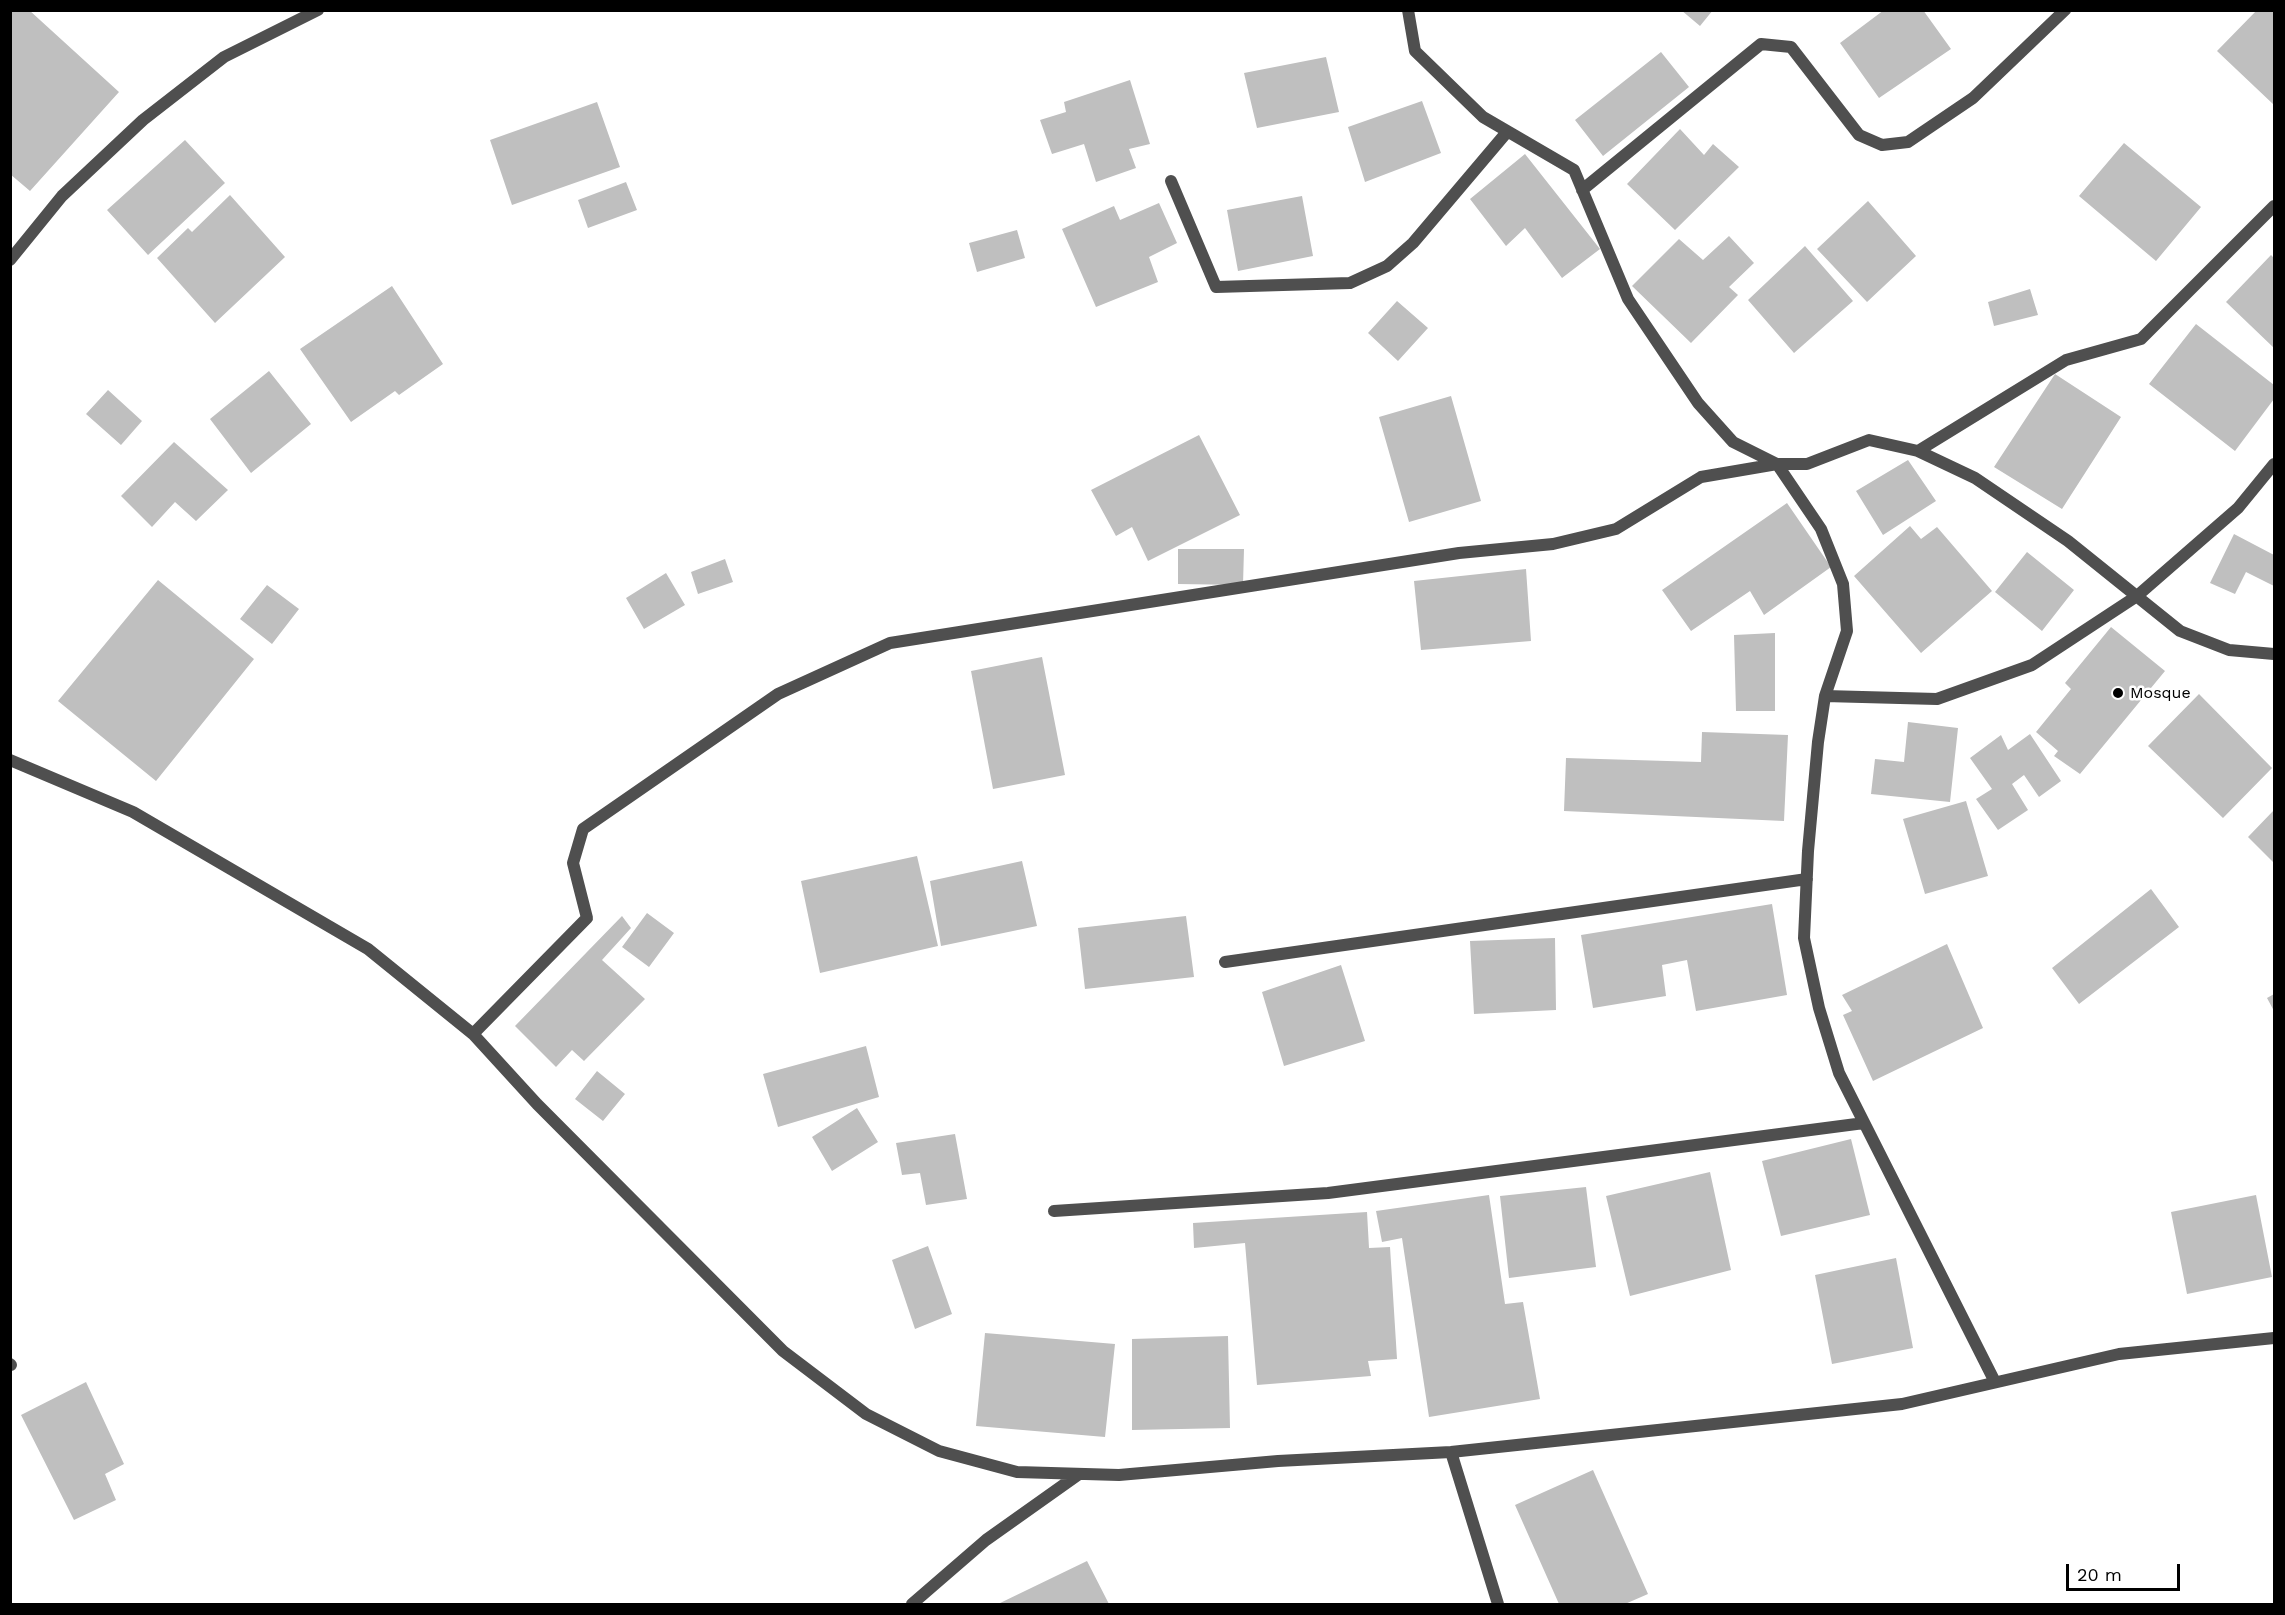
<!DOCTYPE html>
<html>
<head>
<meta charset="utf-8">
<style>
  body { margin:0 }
  #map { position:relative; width:2285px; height:1615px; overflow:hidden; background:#fff; font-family:"Work Sans",sans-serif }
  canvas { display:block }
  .frame { position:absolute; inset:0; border:12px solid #000; pointer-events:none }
  .scale { position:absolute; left:2066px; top:1564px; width:114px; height:27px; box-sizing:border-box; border:3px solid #000; border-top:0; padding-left:8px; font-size:18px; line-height:21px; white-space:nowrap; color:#000; -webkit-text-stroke:4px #fff; paint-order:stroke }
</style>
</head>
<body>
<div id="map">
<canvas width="2285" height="1615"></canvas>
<div class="frame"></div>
<div class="scale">20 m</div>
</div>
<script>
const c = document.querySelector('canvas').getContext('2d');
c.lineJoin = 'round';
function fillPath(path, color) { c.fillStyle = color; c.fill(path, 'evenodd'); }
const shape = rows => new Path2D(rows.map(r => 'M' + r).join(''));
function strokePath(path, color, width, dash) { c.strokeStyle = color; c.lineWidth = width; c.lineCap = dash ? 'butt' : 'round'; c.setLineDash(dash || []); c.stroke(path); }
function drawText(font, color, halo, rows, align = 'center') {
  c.font = font + ' "Work Sans",sans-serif'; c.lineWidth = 5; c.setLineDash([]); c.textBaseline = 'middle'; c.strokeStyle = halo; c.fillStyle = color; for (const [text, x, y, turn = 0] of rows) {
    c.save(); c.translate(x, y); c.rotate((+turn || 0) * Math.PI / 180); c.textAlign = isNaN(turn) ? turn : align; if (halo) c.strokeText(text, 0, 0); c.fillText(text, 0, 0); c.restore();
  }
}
const building = shape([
  [10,10,29,10,119,92,30,191,10,174],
  [1681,10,1713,10,1700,26],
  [1884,10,1923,10,1951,49,1879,98,1840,43],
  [2257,10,2274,10,2274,105,2217,51],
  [1661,52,1689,87,1603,156,1575,120],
  [1326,57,1339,112,1257,128,1244,73],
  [1130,80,1150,144,1129,149,1136,168,1096,182,1084,144,1052,154,1040,120,1066,112,1064,102],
  [1422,101,1441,153,1365,182,1348,127],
  [597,102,620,167,512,205,490,140],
  [1680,129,1704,155,1713,144,1739,167,1675,230,1627,184],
  [185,140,225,183,148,255,107,210],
  [2124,143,2201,207,2156,261,2079,196],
  [1525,154,1600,249,1562,278,1525,228,1506,246,1470,199],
  [626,182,637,210,588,228,578,200],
  [230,195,285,257,215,323,157,258,188,228,192,232],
  [1302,196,1313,256,1238,271,1227,210],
  [1868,201,1916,256,1867,302,1817,249],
  [1159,203,1177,243,1149,257,1158,282,1096,307,1062,229,1114,206,1120,220],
  [1017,230,1025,258,977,272,969,243],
  [1729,236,1754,263,1729,287,1738,295,1691,343,1632,286,1679,239,1703,260],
  [1805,246,1853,301,1794,353,1748,300],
  [2271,255,2274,258,2274,348,2226,302],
  [392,286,443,364,399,395,395,391,351,422,300,349],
  [2030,289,2038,315,1994,326,1988,302],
  [1397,301,1428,328,1398,361,1368,333],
  [2196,324,2274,385,2274,399,2235,451,2149,384],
  [269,371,311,424,251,473,210,419],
  [2055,374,2121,417,2062,509,1994,467],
  [108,390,142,421,121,445,86,414],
  [1451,396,1481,501,1409,522,1379,417],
  [1199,435,1240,515,1148,561,1132,527,1116,536,1091,490],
  [174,442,228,490,196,521,175,502,152,527,121,496],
  [1908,460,1936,501,1883,535,1856,491],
  [1787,503,1831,567,1764,615,1750,591,1691,631,1662,590],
  [1910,526,1921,539,1937,527,1992,591,1921,653,1854,576],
  [2234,534,2274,555,2274,586,2246,572,2235,594,2210,583],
  [1178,549,1244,549,1243,585,1178,584],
  [2027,552,2074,590,2042,631,1995,592],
  [725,559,733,582,698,594,691,572],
  [1526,569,1531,641,1421,650,1414,581],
  [666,573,685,605,644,629,626,598],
  [158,580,254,659,156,781,58,701],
  [267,585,299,609,272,644,240,619],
  [2111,627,2165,671,2080,774,2054,756,2058,751,2036,732,2071,689,2065,683],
  [1775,633,1775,711,1736,711,1734,635],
  [1042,657,1065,775,993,789,971,671],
  [2199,694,2272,768,2223,818,2148,746],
  [1908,722,1958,728,1950,802,1871,794,1875,759,1904,762],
  [1702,732,1788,735,1784,821,1564,811,1566,758,1701,762],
  [2030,734,2061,781,2039,797,2024,775,2012,784,2028,810,1998,830,1976,799,1992,789,1970,758,2001,735,2008,750],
  [1966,801,1988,876,1925,894,1903,819],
  [2274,810,2274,863,2248,837],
  [917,856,938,946,820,973,801,881],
  [1022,861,1037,926,941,946,930,881],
  [2151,889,2179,927,2079,1004,2052,968],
  [1772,904,1787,995,1696,1011,1687,960,1662,965,1666,996,1593,1008,1581,935],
  [647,913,674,933,649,967,622,947],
  [622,916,631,928,602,960,645,999,584,1061,572,1050,556,1067,515,1026],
  [1186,916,1194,977,1085,989,1078,928],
  [1555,938,1556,1010,1474,1014,1470,941],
  [1947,944,1983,1028,1873,1081,1843,1015,1852,1011,1842,995],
  [1341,965,1365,1041,1284,1066,1262,992],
  [2274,994,2274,1011,2267,998],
  [866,1046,879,1097,778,1127,763,1074],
  [597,1071,625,1094,603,1121,575,1099],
  [857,1108,878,1142,832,1171,812,1137],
  [955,1134,967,1199,926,1205,920,1173,902,1175,896,1143],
  [1851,1139,1870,1215,1781,1236,1762,1161],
  [1710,1172,1731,1270,1630,1296,1606,1196],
  [1586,1187,1596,1267,1509,1278,1500,1196],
  [1489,1195,1505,1304,1523,1302,1540,1399,1429,1417,1402,1238,1382,1242,1376,1211],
  [2256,1195,2272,1277,2187,1294,2171,1212],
  [1367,1212,1369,1248,1390,1247,1397,1359,1368,1361,1371,1376,1257,1385,1245,1243,1194,1248,1193,1223],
  [928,1246,952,1314,915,1329,892,1260],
  [1896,1258,1913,1348,1832,1364,1815,1275],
  [985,1333,1115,1344,1105,1437,976,1426],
  [1228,1336,1230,1428,1132,1430,1132,1339],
  [86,1382,124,1464,105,1474,116,1500,74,1520,21,1415],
  [1593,1470,1648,1594,1625,1604,1559,1604,1515,1505],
  [1087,1561,1109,1604,998,1604]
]);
const street = shape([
  [1408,10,1415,51,1483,117,1574,170,1628,299,1698,403,1733,442,1777,464,1807,464,1869,440,1918,451,1975,478,2068,541,2180,631,2229,650,2274,654],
  [1171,181,1216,287,1350,283,1387,266,1413,243,1507,132],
  [1582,190,1761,44,1791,47,1859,135,1882,145,1908,142,1973,98,2065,10],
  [10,260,62,196,143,120,224,57,318,10],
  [1918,451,2066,360,2141,339,2274,206],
  [1825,696,1937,699,2032,665,2137,596,2238,508,2274,464],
  [10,760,133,812,368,949,473,1034,537,1104,783,1351,866,1414,939,1451,1017,1472,1119,1475,1278,1461,1451,1452,1902,1404,2119,1354,2274,1338],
  [1225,962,1807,879],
  [473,1034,587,918,573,863,583,829,778,694,890,643,1459,553,1553,544,1616,529,1701,477,1777,464,1821,529,1843,584,1847,631,1825,696,1818,742,1808,851,1804,938,1819,1008,1839,1073,1995,1382],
  [1054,1211,1328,1193,1864,1123],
  [10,1364,11,1365],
  [1451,1452,1498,1604],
  [912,1604,986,1540,1079,1474]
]);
const markers = [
  [2118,693,6,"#000"]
];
const poiNames = [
  ["Mosque",2130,693]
];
fillPath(building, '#bfbfbf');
strokePath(street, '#4f4f4f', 12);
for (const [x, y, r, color] of markers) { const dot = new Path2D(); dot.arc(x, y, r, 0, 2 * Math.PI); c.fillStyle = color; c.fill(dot); strokePath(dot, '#fff', 2); }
drawText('16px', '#000', '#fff', poiNames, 'left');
</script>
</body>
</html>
